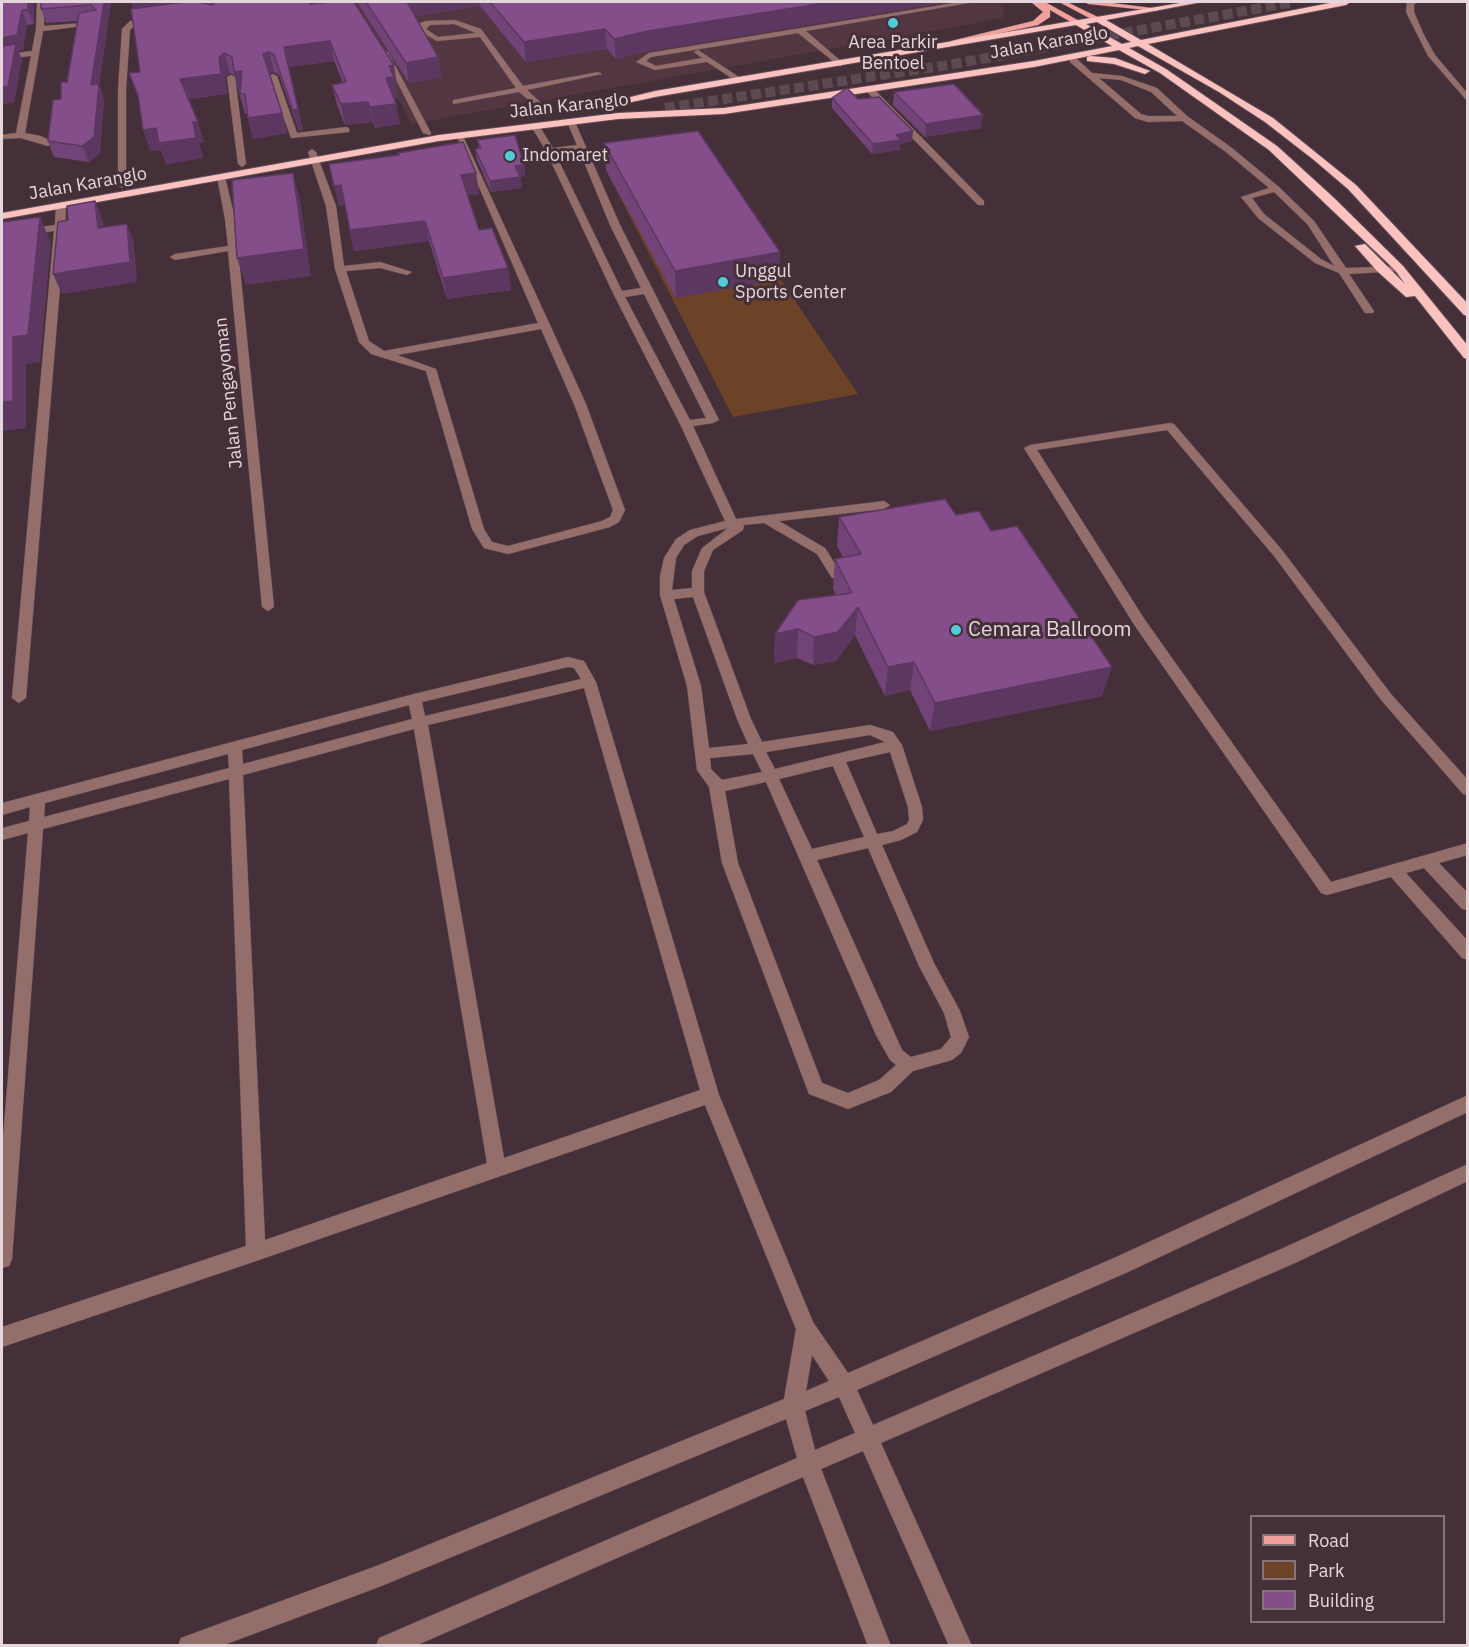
<!DOCTYPE html>
<html>
<head>
<meta charset="utf-8">
<style>
  body { margin:0 }
  #map { position:relative; width:1469px; height:1647px; overflow:hidden; background:#453039; font-family:"IBM Plex Sans",sans-serif }
  canvas { display:block }
  .frame { position:absolute; inset:0; border:3px solid #e4d6db; pointer-events:none }
  .legend { position:absolute; left:1250px; top:1515px; width:195px; height:108px; box-sizing:border-box; background:#453039; border:2px solid #85727a; margin:0; padding:8px 10px; list-style:none; font-size:18px; color:#e4d6db }
  .legend li { display:flex; align-items:center; gap:12px; height:30px }
  .legend b { width:30px; border:2px solid #85727a }
</style>
</head>
<body>
<div id="map">
<canvas width="1469" height="1647"></canvas>
<div class="frame"></div>
<ul class="legend">
<li><b style="height:8px;background:#f0a19d"></b>Road</li>
<li><b style="height:16px;background:#6d4327"></b>Park</li>
<li><b style="height:16px;background:#834e89"></b>Building</li>
</ul>
</div>
<script>
const c = document.querySelector('canvas').getContext('2d');
c.lineJoin = 'round';
function fillPath(path, color) { c.fillStyle = color; c.fill(path, 'evenodd'); }
const shape = rows => new Path2D(rows.map(r => 'M' + r).join(''));
function strokePath(path, color, width, dash) { c.strokeStyle = color; c.lineWidth = width; c.lineCap = dash ? 'butt' : 'round'; c.setLineDash(dash || []); c.stroke(path); }
function drawText(font, color, halo, rows, align = 'center') {
  c.font = font + ' "IBM Plex Sans",sans-serif'; c.lineWidth = 6; c.setLineDash([]); c.textBaseline = 'middle'; c.strokeStyle = halo; c.fillStyle = color; for (const [text, x, y, turn = 0] of rows) {
    c.save(); c.translate(x, y); c.rotate((+turn || 0) * Math.PI / 180); c.textAlign = isNaN(turn) ? turn : align; if (halo) c.strokeText(text, 0, 0); c.fillText(text, 0, 0); c.restore();
  }
}
const built = shape([
  [289,2,1000,2,1004,6,1003,18,411,124,351,6,289,11]
]);
const green = shape([
  [698,157,858,394,733,417,606,170]
]);
const highwayTunnel = shape([
  [665,108,948,65,1294,2]
]);
const minor = shape([
  [37,2,44,2,44,26,95,22,99,24,43,31,25,133,41,136,51,141,52,143,48,146,20,138,2,139,2,135,16,133,31,56,2,59,2,55,32,51,36,29,37,2],
  [960,2,974,2,806,31,842,62,842,66,839,66,798,33,651,57,646,61,656,66,702,58,694,52,698,50,742,79,743,81,739,83,707,62,655,70,636,62,649,53,960,2],
  [1407,2,1419,2,1414,4,1414,12,1424,35,1435,55,1468,94,1468,102,1428,56,1406,12,1407,2],
  [152,19,155,23,135,25,130,30,126,90,126,185,122,188,118,185,118,90,122,29,130,21,152,19],
  [455,20,481,29,523,86,598,72,602,74,527,90,551,112,552,114,548,116,519,92,453,104,453,100,516,88,480,37,437,41,418,30,420,23,426,21,455,20],
  [454,24,476,33,438,37,426,29,430,25,454,24],
  [381,50,388,52,431,133,430,135,423,133,381,50],
  [1070,58,1076,58,1092,73,1122,76,1157,88,1187,116,1232,148,1279,187,1314,221,1346,268,1402,266,1404,268,1399,271,1349,274,1374,311,1373,313,1365,313,1339,273,1315,263,1258,218,1241,197,1269,188,1226,152,1182,121,1148,122,1135,118,1070,62,1070,58],
  [1099,78,1121,80,1151,92,1177,116,1148,116,1141,114,1099,78],
  [1274,192,1308,225,1334,266,1321,259,1264,214,1252,198,1274,192],
  [273,74,277,76,297,133,346,127,349,128,349,132,291,138,269,76,273,74],
  [231,75,235,77,246,164,242,167,238,164,227,77,231,75],
  [867,88,873,88,984,201,984,205,978,205,867,92,867,88],
  [571,119,575,122,620,225,719,420,713,423,693,426,736,519,884,501,890,505,884,509,779,521,825,548,842,575,840,578,832,578,817,554,764,523,744,525,743,530,713,550,704,571,704,592,751,719,762,742,870,725,893,732,902,745,922,807,923,820,917,832,901,840,882,845,934,963,960,1011,969,1037,961,1053,952,1060,913,1071,891,1092,848,1109,809,1094,722,863,709,787,697,770,687,686,660,595,660,576,664,558,676,539,690,530,725,521,680,424,614,295,546,151,531,126,538,124,553,148,577,145,567,122,571,119],
  [579,150,610,225,641,288,622,291,555,153,579,150],
  [644,294,706,418,690,420,625,297,644,294],
  [728,528,702,548,692,571,692,588,672,590,676,558,684,545,698,536,728,528],
  [693,597,737,719,748,744,709,748,701,686,674,599,693,597],
  [870,735,885,742,775,769,766,752,870,735],
  [890,752,908,807,909,820,907,824,893,831,877,834,846,762,890,752],
  [753,754,762,772,722,780,711,769,710,758,753,754],
  [833,766,864,837,812,849,779,779,833,766],
  [766,782,876,1035,890,1060,896,1065,879,1080,848,1093,822,1083,738,863,725,791,766,782],
  [868,848,919,966,944,1013,951,1037,941,1049,911,1057,902,1050,817,860,868,848],
  [456,134,463,136,550,325,586,404,625,510,619,522,610,527,508,554,484,548,472,529,426,371,371,354,359,342,335,269,326,206,308,152,312,149,316,152,336,206,344,266,380,262,412,272,407,275,380,268,346,271,369,341,384,351,538,323,456,134],
  [541,329,574,404,613,510,610,517,602,521,508,546,492,542,484,529,436,369,397,355,541,329],
  [221,174,225,177,235,219,274,607,268,611,262,607,228,251,175,260,170,257,175,254,228,246,225,219,217,177,221,174],
  [61,202,66,205,65,227,26,698,19,703,12,698,54,231,2,238,2,232,55,225,56,205,61,202],
  [1170,423,1174,424,1282,550,1391,694,1468,780,1468,795,1463,794,1381,700,1274,556,1167,430,1037,450,1145,620,1331,882,1468,843,1468,855,1439,863,1468,893,1468,910,1462,909,1424,868,1406,873,1468,941,1468,960,1462,958,1391,877,1327,895,1321,893,1135,626,1024,448,1030,445,1170,423],
  [568,657,584,661,596,682,719,1095,813,1322,848,1373,1114,1258,1468,1095,1468,1112,1128,1272,857,1390,873,1425,1281,1249,1468,1164,1468,1181,1295,1263,881,1443,972,1646,949,1646,863,1451,821,1469,891,1646,868,1646,803,1477,415,1646,376,1646,379,1638,797,1458,786,1419,379,1587,221,1646,178,1646,181,1638,189,1635,379,1565,784,1399,796,1329,705,1105,256,1261,2,1347,2,1327,246,1246,229,779,43,829,12,1259,9,1266,2,1268,2,1150,28,833,2,840,2,828,29,821,30,807,2,815,2,803,414,694,568,657],
  [568,667,574,668,581,679,425,716,422,702,568,667],
  [584,688,700,1090,504,1158,428,725,584,688],
  [409,705,412,719,243,764,242,750,409,705],
  [414,729,487,1163,265,1240,243,775,414,729],
  [228,754,229,768,44,817,45,803,228,754],
  [812,1355,829,1381,806,1391,812,1355],
  [839,1397,855,1433,815,1450,805,1411,839,1397]
]);
const major = shape([
  [1031,2,1045,2,1083,23,1076,25,1050,10,1050,17,1038,25,955,43,951,41,1033,21,1043,12,1031,2],
  [1059,2,1067,2,1102,19,1095,21,1059,2],
  [1085,2,1104,2,1160,9,1156,11,1088,4,1085,2]
]);
const highway = shape([
  [1186,2,1202,2,1106,20,1141,40,1335,2,1350,2,1346,5,1148,44,1273,118,1356,185,1468,304,1468,316,1464,315,1348,189,1314,160,1265,122,1219,92,1138,46,1129,48,1166,69,1277,146,1333,197,1403,266,1468,346,1468,359,1464,358,1415,296,1406,297,1377,271,1355,246,1365,244,1405,284,1395,270,1269,150,1160,73,1119,50,1034,67,724,114,618,119,439,141,2,219,2,213,439,135,618,113,724,108,1034,61,1112,46,1076,25,655,97,595,110,590,107,655,91,1186,2],
  [1097,22,1131,42,1122,44,1086,24,1097,22],
  [1090,56,1115,58,1150,71,1145,74,1114,64,1087,61,1087,57,1090,56]
]);
const wall = shape([
  [2,2,34,2,34,24,27,25,23,50,18,51,22,59,14,102,2,104],
  [41,2,111,2,99,85,104,99,100,153,89,162,54,157,48,141,61,99,67,82,78,21,46,23,41,9],
  [131,2,310,2,310,4,397,85,395,86,398,98,394,98,400,124,375,128,373,122,345,125,337,105,332,85,343,83,334,61,289,67,303,130,299,131,279,75,274,72,269,74,282,113,287,133,253,139,247,114,245,114,234,75,230,73,225,77,227,94,189,99,204,142,199,143,203,158,166,164,161,150,150,151,139,101,129,73,140,72,133,9],
  [357,2,946,2,649,51,616,59,607,49,526,62,480,6,415,16,438,57,441,77,409,83],
  [894,92,981,128,925,137,893,105],
  [832,98,858,99,912,141,900,144,900,150,872,154,832,108],
  [477,140,524,165,525,176,520,177,522,188,491,192,477,160,475,149,479,149],
  [604,143,779,280,676,298,606,170],
  [476,173,479,194,468,195,479,230,508,268,511,290,447,299,429,241,354,251,345,205,339,206],
  [956,515,991,531,1102,696,930,731,910,690,885,696,855,635,836,661,813,665,797,658,774,663,775,634,836,595,833,588,835,559,843,557,837,546,839,517]
]);
const shadedWall = shape([
  [28,2,34,2,34,24,28,10],
  [104,2,111,2,99,85,104,99,100,153,89,162,82,146],
  [131,2,197,2,136,19],
  [405,2,479,2,480,6,408,17],
  [831,2,946,2,649,51,616,59,614,39,648,31],
  [22,10,27,25,23,50,18,51,22,59,14,102,2,104,2,38],
  [605,29,607,49,526,62,524,42],
  [330,41,334,61,289,67,303,130,299,131,293,110,284,47],
  [269,52,274,72,268,74,263,54],
  [224,53,230,73,225,77,227,94,187,99,180,79],
  [438,57,441,77,409,83,406,63],
  [394,65,397,85,395,86,398,98,390,99,386,78,389,66],
  [242,71,248,91,239,92,234,72],
  [368,102,373,122,345,125,341,104],
  [396,104,400,124,375,128,370,107],
  [282,113,287,133,253,139,248,118],
  [983,115,981,128,925,137,926,124],
  [198,122,204,142,199,143,203,158,166,164,161,150,150,151,143,130],
  [913,131,912,141,900,144,900,150,872,154,873,144,896,135],
  [524,165,525,176,520,177,522,188,491,192,490,181,515,166],
  [293,173,300,200,311,276,246,285,237,258],
  [476,173,479,194,465,196,461,175],
  [341,185,346,205,339,206,334,186],
  [95,201,103,221,105,247,98,228],
  [40,217,51,243,40,362,26,364,26,428,2,431,2,402,13,337],
  [425,221,429,241,354,251,350,230],
  [127,224,134,243,137,282,62,294,53,274],
  [780,252,779,280,676,298,675,271],
  [508,268,511,290,447,299,443,278],
  [858,607,855,635,836,661,813,665,814,637],
  [798,629,797,658,774,663,775,634],
  [914,662,910,690,885,696,888,667],
  [1112,667,1102,696,930,731,935,703]
]);
const building = shape([
  [2,2,28,2,28,10,22,10,17,35,2,38,2,2],
  [41,2,104,2,91,85,99,84,94,137,82,146,48,141,53,100,61,99,61,82,67,82,79,13,96,10,91,5,41,9,41,2],
  [184,2,200,2,212,5,215,2,310,2,310,4,329,2,354,2,394,65,389,66,394,77,386,78,396,104,370,107,368,102,341,104,332,85,346,82,330,41,284,47,298,109,293,110,274,55,269,52,263,54,282,113,248,118,245,94,240,94,242,71,234,72,232,57,224,53,219,57,221,74,180,79,198,122,193,122,196,138,159,143,156,128,143,130,138,95,129,73,140,72,131,9,184,2],
  [366,2,407,2,438,57,406,63,366,2],
  [490,2,831,2,648,31,614,39,605,29,524,42,490,2],
  [16,44,8,87,2,87,2,46,16,44],
  [954,84,983,115,926,124,894,92,954,84],
  [847,88,858,99,879,97,913,131,896,135,901,140,873,144,832,98,847,88],
  [698,131,780,252,675,271,604,143,698,131],
  [515,135,524,165,515,166,520,177,490,181,475,149,481,148,477,140,515,135],
  [463,142,476,173,461,175,479,230,492,228,508,268,443,278,425,221,350,230,341,185,334,186,329,164,399,155,398,153,463,142],
  [293,173,304,249,237,258,232,180,293,173],
  [95,201,98,228,127,224,130,262,53,274,58,222,68,220,67,206,95,201],
  [40,217,28,335,13,337,13,401,2,402,2,222,40,217],
  [945,499,956,515,979,511,991,531,1017,526,1112,667,935,703,914,662,888,667,858,607,838,632,814,637,798,629,775,634,798,600,852,593,835,559,861,554,839,517,945,499]
]);
const markers = [
  [893,23,6,"#52cbd7"],
  [510,156,6,"#52cbd7"],
  [723,282,6,"#52cbd7"],
  [956,630,6,"#52cbd7"]
];
const farPoinames = [
  ["Area Parkir",893,43,"center"],
  ["Bentoel",893,64,"center"],
  ["Indomaret",522,156],
  ["Unggul",735,272],
  ["Sports Center",735,293]
];
const farStreetnames = [
  ["Jalan Karanglo",1049,43,-10],
  ["Jalan Karanglo",569,106,-6],
  ["Jalan Karanglo",88,184,-10],
  ["Jalan Pengayoman",229,393,-96]
];
const poiNames = [
  ["Cemara Ballroom",968,630]
];
fillPath(built, '#523642');
fillPath(green, '#6d4327');
strokePath(highwayTunnel, '#5d4951', 10, [10, 4.5]);
strokePath(minor, '#624e56', 1);
strokePath(major, '#624e56', 1);
strokePath(highway, '#624e56', 2);
fillPath(minor, '#946e6b');
fillPath(major, '#f0a19d');
fillPath(highway, '#fbc2bf');
fillPath(wall, '#714376');
fillPath(shadedWall, '#5c3760');
fillPath(building, '#834e89');
strokePath(building, '#5c3760', 1.5);
for (const [x, y, r, color] of markers) { const dot = new Path2D(); dot.arc(x, y, r, 0, 2 * Math.PI); c.fillStyle = color; c.fill(dot); strokePath(dot, '#453039', 2); }
drawText('18px', '#e4d6db', '#453039', farPoinames, 'left');
drawText('18px', '#e4d6db', '#453039', farStreetnames);
drawText('21px', '#e4d6db', '#453039', poiNames, 'left');
</script>
</body>
</html>
